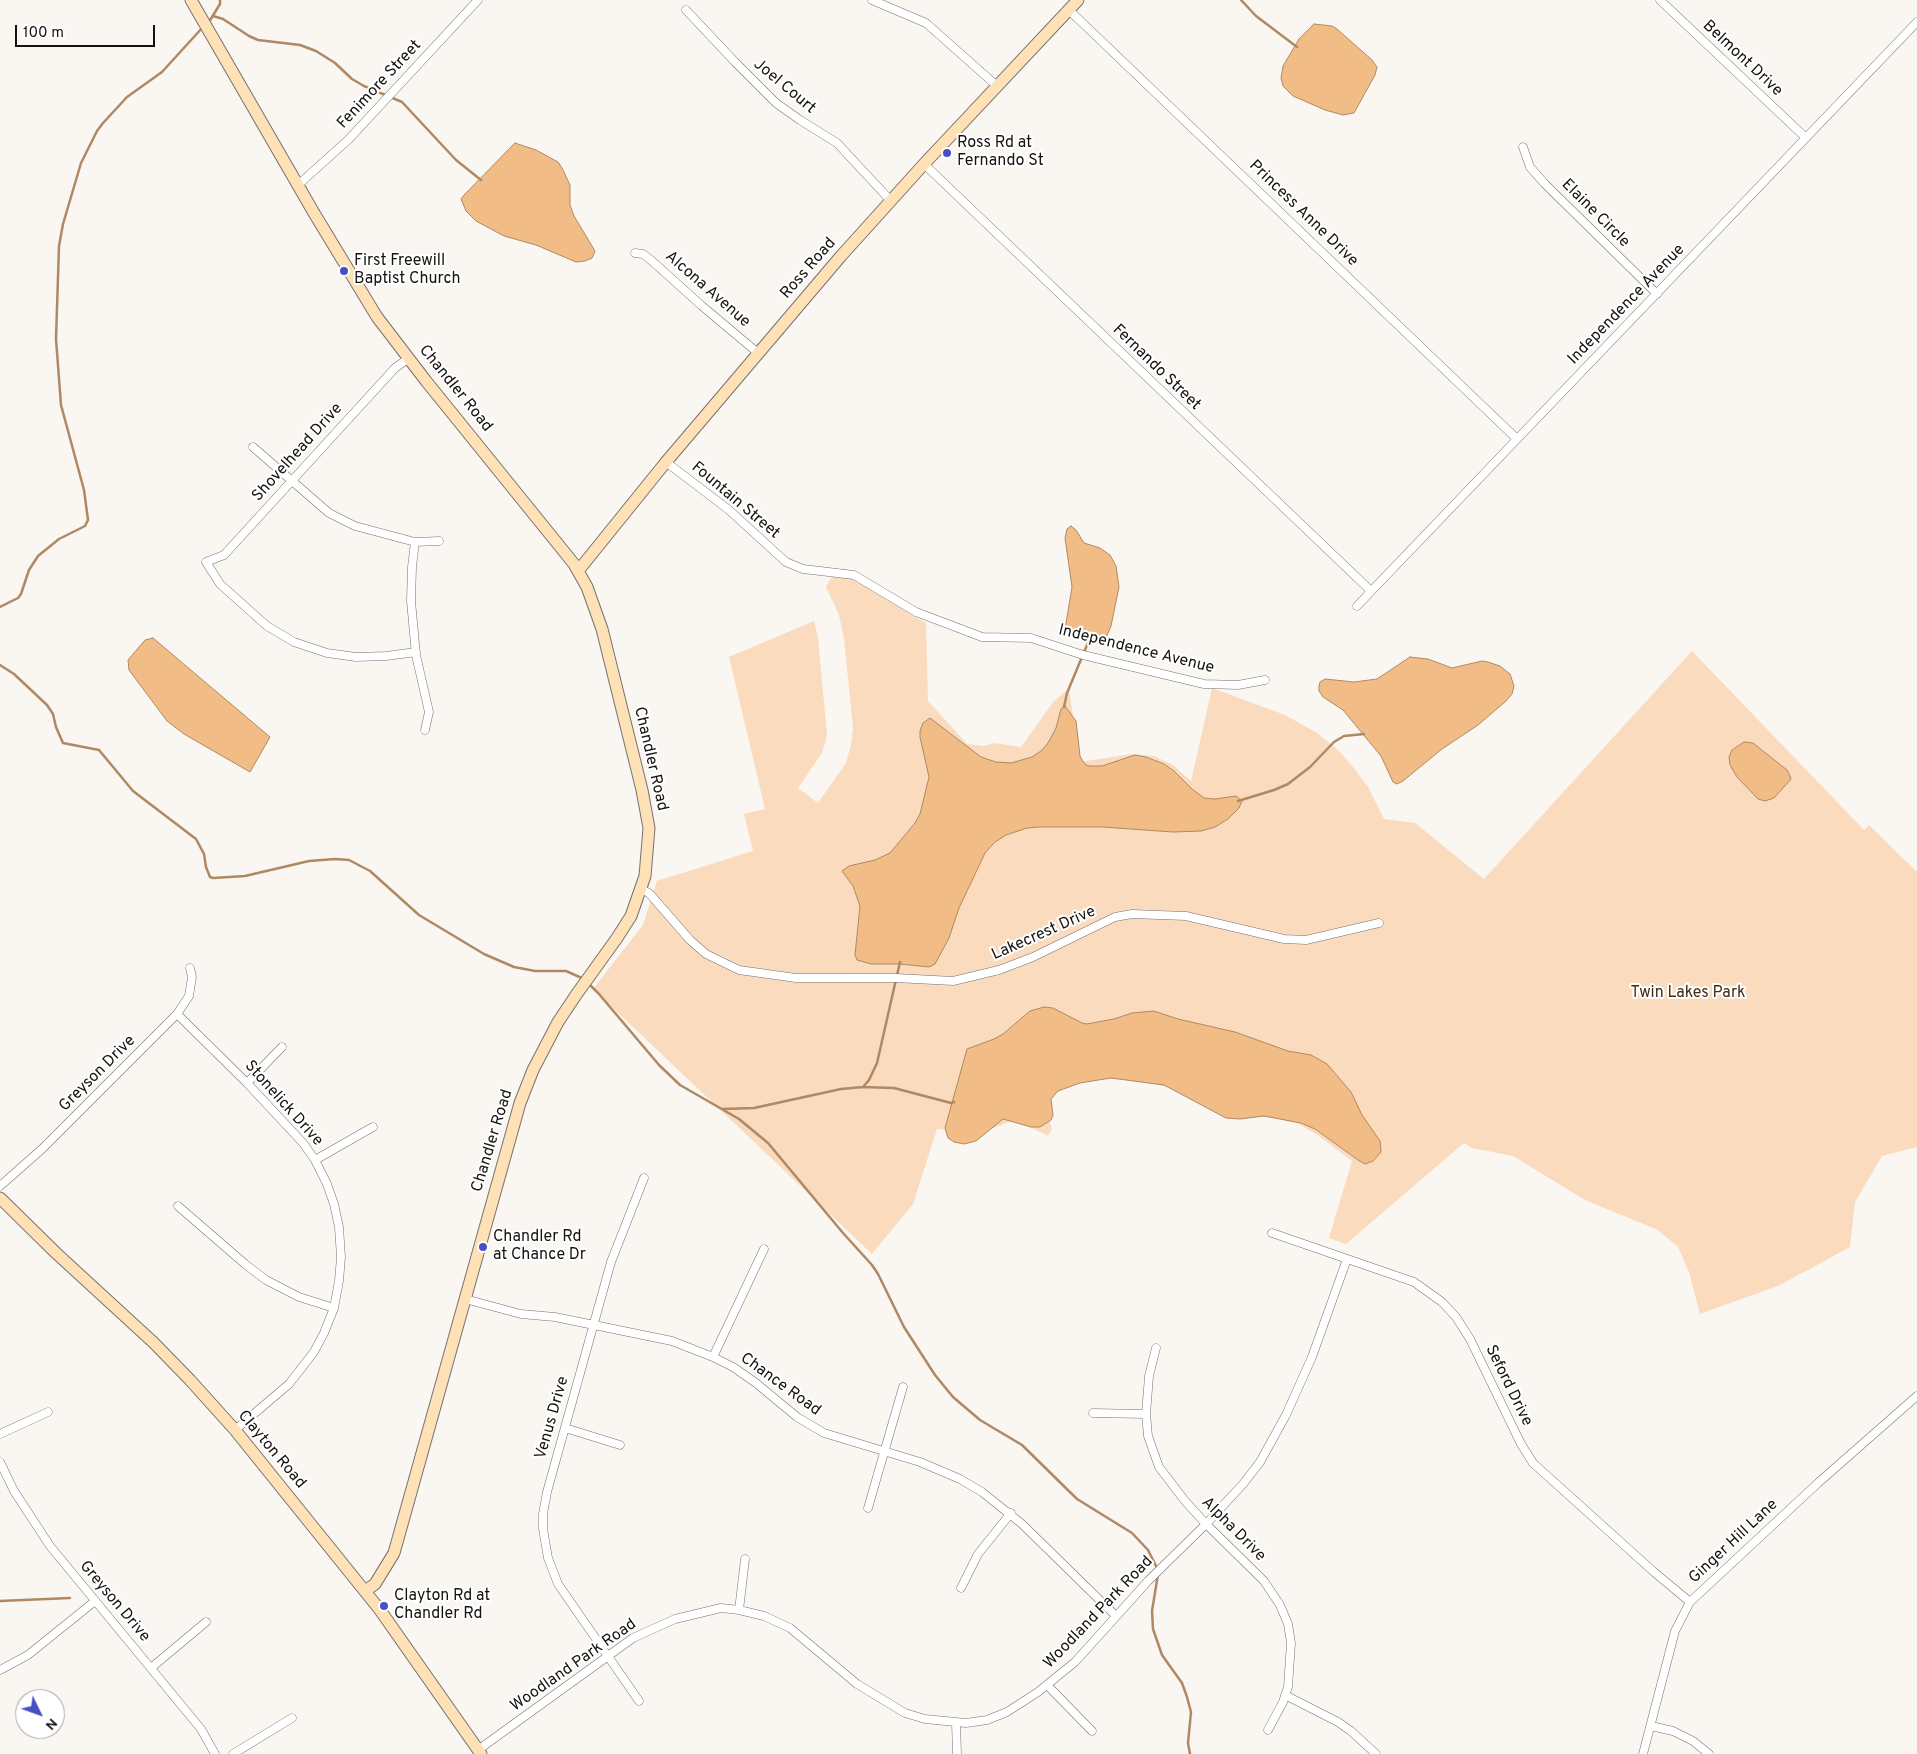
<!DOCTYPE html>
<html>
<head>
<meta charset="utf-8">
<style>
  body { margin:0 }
  #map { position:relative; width:1917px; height:1754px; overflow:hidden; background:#faf6f2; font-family:Overpass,sans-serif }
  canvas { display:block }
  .north { position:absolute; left:15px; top:1689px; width:50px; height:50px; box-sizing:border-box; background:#fff; border:1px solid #a1a1a0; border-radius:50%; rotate:132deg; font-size:14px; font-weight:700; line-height:20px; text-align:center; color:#141311 }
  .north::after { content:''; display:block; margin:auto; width:18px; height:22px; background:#4451c5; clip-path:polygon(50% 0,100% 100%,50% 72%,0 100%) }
  .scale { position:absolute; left:15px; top:25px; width:140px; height:22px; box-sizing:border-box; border:2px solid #141311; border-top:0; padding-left:6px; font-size:15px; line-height:18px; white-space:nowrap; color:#141311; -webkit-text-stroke:4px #fff; paint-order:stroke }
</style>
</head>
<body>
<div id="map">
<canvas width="1917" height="1754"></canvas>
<div class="north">N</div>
<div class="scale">100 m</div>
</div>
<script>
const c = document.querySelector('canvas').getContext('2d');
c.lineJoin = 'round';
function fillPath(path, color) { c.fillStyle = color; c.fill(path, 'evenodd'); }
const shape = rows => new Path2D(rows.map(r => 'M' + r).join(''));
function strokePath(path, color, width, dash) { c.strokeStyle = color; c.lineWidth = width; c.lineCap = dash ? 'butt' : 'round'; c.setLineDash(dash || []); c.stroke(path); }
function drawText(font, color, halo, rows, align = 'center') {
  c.font = font + ' Overpass,sans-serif'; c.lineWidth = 4; c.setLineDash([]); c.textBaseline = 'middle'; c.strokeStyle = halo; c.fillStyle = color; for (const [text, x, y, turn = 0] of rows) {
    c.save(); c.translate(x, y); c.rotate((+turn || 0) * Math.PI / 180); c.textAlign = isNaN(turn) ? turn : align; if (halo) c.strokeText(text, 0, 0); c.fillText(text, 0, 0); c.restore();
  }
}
const green = shape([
  [844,568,916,618,926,623,928,701,967,744,984,746,994,743,1021,747,1054,701,1069,689,1074,723,1073,763,1132,754,1154,756,1173,765,1191,781,1212,688,1285,715,1317,733,1337,749,1353,767,1368,787,1384,819,1415,823,1484,879,1692,651,1864,830,1869,825,1917,872,1917,1147,1882,1156,1855,1202,1850,1247,1780,1285,1700,1314,1689,1272,1678,1247,1658,1230,1585,1200,1513,1156,1472,1148,1464,1143,1346,1244,1329,1238,1352,1161,1319,1136,1297,1123,1257,1115,1181,1089,1123,1079,1087,1078,1046,1094,1049,1120,1052,1129,1048,1136,1020,1122,1009,1122,985,1131,937,1129,913,1204,872,1254,593,989,643,925,657,881,753,851,744,814,765,809,729,657,814,621,818,638,827,735,822,753,798,788,818,803,846,763,851,745,853,728,844,639,839,615,826,587,832,576]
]);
const water = shape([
  [1314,24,1332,26,1337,29,1372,60,1377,67,1375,75,1354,113,1343,115,1325,110,1293,96,1283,86,1281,78,1283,66,1299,39,1314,24],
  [515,143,536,150,558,162,562,168,570,185,570,205,574,216,595,251,592,258,585,261,576,262,536,245,504,236,476,221,466,211,461,199,464,195,515,143],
  [1071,526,1076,530,1084,543,1100,548,1110,555,1116,566,1119,587,1111,626,1106,638,1089,635,1065,629,1072,587,1065,538,1067,529,1071,526],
  [153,638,270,737,250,772,184,734,167,721,129,670,128,660,145,640,153,638],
  [1410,657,1428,659,1452,668,1482,661,1488,662,1500,666,1510,674,1514,686,1512,694,1505,702,1478,725,1442,749,1403,781,1397,784,1393,782,1381,756,1343,710,1323,697,1319,691,1319,686,1320,682,1325,679,1354,682,1377,679,1410,657],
  [1065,706,1076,721,1080,756,1084,763,1088,766,1102,766,1135,755,1146,757,1164,764,1174,771,1192,789,1204,798,1215,799,1236,796,1242,801,1239,808,1228,819,1215,827,1201,831,1173,832,1103,827,1039,827,1027,828,1006,835,995,842,985,853,959,908,949,938,935,964,929,967,900,964,871,964,857,960,855,955,860,906,853,886,842,871,849,866,875,860,890,853,915,823,920,814,929,777,920,737,920,731,923,723,930,718,981,757,996,762,1011,763,1032,757,1041,751,1048,743,1056,728,1061,709,1065,706],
  [1744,742,1753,743,1787,770,1790,776,1791,779,1774,798,1765,801,1758,799,1737,777,1730,765,1729,757,1732,750,1744,742],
  [1044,1007,1053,1008,1082,1023,1087,1024,1114,1019,1132,1013,1154,1011,1178,1019,1235,1032,1288,1051,1311,1055,1327,1064,1351,1092,1362,1115,1380,1141,1381,1152,1373,1161,1365,1164,1358,1160,1315,1129,1301,1123,1264,1116,1240,1119,1226,1118,1164,1085,1111,1078,1080,1083,1058,1091,1051,1099,1053,1115,1051,1120,1040,1127,1031,1127,1003,1119,976,1141,964,1144,954,1142,948,1138,945,1128,967,1049,994,1039,1003,1034,1030,1011,1044,1007]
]);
const stream = shape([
  [1241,0,1256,16,1297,47],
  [213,16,223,19,249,36,258,40,300,45,316,51,335,63,352,79,364,86,402,102,456,160,481,180],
  [209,22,220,4,220,0],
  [0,607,18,598,21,594,29,570,38,556,59,539,85,526,88,520,84,490,61,405,56,339,59,246,63,224,81,163,97,131,103,123,127,97,162,72,203,27],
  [0,665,14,674,47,705,53,714,56,727,63,743,99,750,133,791,196,839,204,854,206,867,210,877,213,878,245,876,309,861,335,859,349,860,370,871,419,915,484,954,514,967,535,971,566,971,584,979],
  [1064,707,1067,693,1092,633],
  [1238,801,1274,790,1288,784,1310,767,1334,742,1344,736,1364,734],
  [588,983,599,994,659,1065,680,1085,739,1119,768,1143,843,1233,872,1265,878,1274,904,1327,935,1375,953,1397,980,1420,1022,1445,1077,1499,1132,1533,1148,1550,1157,1568],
  [863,1087,869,1080,877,1063,900,962],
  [722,1109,754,1108,841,1089,863,1087,894,1088,951,1103,954,1102],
  [1158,1574,1152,1611,1153,1629,1162,1655,1182,1683,1187,1697,1191,1712,1188,1743,1190,1754],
  [0,1601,70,1598]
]);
const street = shape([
  [872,0,926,23,997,86],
  [1660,0,1806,138],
  [686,10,735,62,776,103,800,120,837,143,891,201],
  [1069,10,1517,439],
  [1523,147,1530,167,1545,184,1657,294],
  [924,164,1371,591],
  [298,185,349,139,478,0],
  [635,253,643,254,652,261,702,306,758,353],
  [409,358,395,368,224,555,206,562,220,584,267,626,294,642,327,653,356,657,386,656,416,652],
  [253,447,329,513,355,526,415,542,439,541],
  [666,462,729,510,786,562,803,569,854,575,916,612,982,637,1031,638,1083,655,1204,684,1238,685,1265,680],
  [415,542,412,567,411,601,416,655,429,712,425,730],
  [1357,606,1917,22],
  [641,889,649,893,690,940,706,954,739,970,796,978,896,978,953,981,999,970,1033,957,1115,917,1132,914,1186,916,1284,939,1306,940,1379,923],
  [177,1014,247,1083,303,1143,315,1160,327,1184,334,1204,339,1227,341,1257,339,1281,334,1308,324,1333,314,1352,289,1384,235,1430],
  [247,1083,282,1047],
  [315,1160,373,1127],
  [0,1186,42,1149,177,1014,189,996,192,977,190,968],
  [178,1206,245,1264,266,1280,299,1297,334,1308],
  [1272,1233,1414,1282,1442,1302,1456,1317,1470,1339,1521,1444,1533,1463,1654,1572,1690,1602],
  [465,1299,521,1314,555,1317,672,1341,713,1357,733,1367,756,1383,797,1417,824,1433,920,1462,960,1479,982,1492,1022,1524,1116,1616],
  [1156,1348,1149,1376,1146,1414,1148,1436,1159,1467,1185,1501,1206,1524,1264,1581,1280,1605,1288,1624,1291,1643,1288,1687,1283,1702,1268,1730],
  [713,1357,764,1249],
  [1093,1413,1146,1414],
  [565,1428,620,1445],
  [0,1434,48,1412],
  [0,1462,14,1491,50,1546,201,1729,215,1754],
  [868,1508,903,1387],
  [961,1588,978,1554,1011,1513],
  [739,1610,745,1559],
  [151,1668,206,1622],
  [0,1670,28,1655,95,1601],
  [1047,1685,1092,1731],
  [1285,1695,1338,1722,1351,1731,1376,1754],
  [639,1701,558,1584,548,1558,543,1529,543,1514,547,1492,611,1262,644,1178],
  [956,1723,957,1754],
  [1651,1726,1673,1731,1693,1741,1709,1754],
  [478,1750,633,1638,675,1619,721,1608,739,1610,764,1616,790,1628,857,1684,905,1713,925,1719,966,1723,987,1720,1007,1712,1038,1692,1075,1662,1148,1581,1206,1524,1243,1484,1260,1462,1286,1415,1312,1357,1347,1259],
  [233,1754,292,1718],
  [1643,1754,1675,1631,1690,1602,1818,1483,1917,1396]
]);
const secondary = shape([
  [191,0,314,213,377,317,426,381,574,564,587,587,602,629,642,790,649,828,645,876,631,916,617,938,576,995,558,1022,533,1070,520,1103,394,1553,375,1584,365,1591],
  [578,571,666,462,841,256,924,164,1078,0],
  [0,1198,56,1253,154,1343,190,1380,235,1430,380,1610,481,1754]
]);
const markers = [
  [947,153,5,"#4451c5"],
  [344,271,5,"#4451c5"],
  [483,1247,5,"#4451c5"],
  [384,1606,5,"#4451c5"]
];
const streetNames = [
  ["Belmont Drive",1742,59,43],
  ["Fenimore Street",380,85,-47],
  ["Joel Court",784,87,40],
  ["Princess Anne Drive",1303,214,44],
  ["Elaine Circle",1595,214,45],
  ["Ross Road",809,269,-49],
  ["Alcona Avenue",707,290,41],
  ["Independence Avenue",1627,305,-46],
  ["Fernando Street",1156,368,44],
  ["Chandler Road",455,389,51],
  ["Shovelhead Drive",298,453,-48],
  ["Fountain Street",735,501,40],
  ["Independence Avenue",1136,650,14],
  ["Chandler Road",650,759,77],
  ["Lakecrest Drive",1044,934,-24],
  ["Greyson Drive",98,1074,-45],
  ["Stonelick Drive",283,1104,48],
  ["Chandler Road",493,1141,-73],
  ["Chance Road",780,1385,36],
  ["Seford Drive",1508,1386,64],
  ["Venus Drive",553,1418,-74],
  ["Clayton Road",271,1450,50],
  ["Alpha Drive",1233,1530,45],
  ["Ginger Hill Lane",1734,1542,-43],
  ["Greyson Drive",114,1602,50],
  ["Woodland Park Road",1099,1613,-46],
  ["Woodland Park Road",574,1666,-35]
];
const poiNames = [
  ["Ross Rd at",957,144],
  ["Fernando St",957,162],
  ["First Freewill",354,262],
  ["Baptist Church",354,280],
  ["Chandler Rd",493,1238],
  ["at Chance Dr",493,1256],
  ["Clayton Rd at",394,1597],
  ["Chandler Rd",394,1615]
];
const parkNames = [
  ["Twin Lakes Park",1688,994]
];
fillPath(green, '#fadbbe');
fillPath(water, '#f2bc86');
strokePath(water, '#af8963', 1);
strokePath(stream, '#af8963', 2.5);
strokePath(street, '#76726f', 9);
strokePath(secondary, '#76726f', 13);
strokePath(street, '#fff', 8);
strokePath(secondary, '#fee1b6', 11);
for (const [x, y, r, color] of markers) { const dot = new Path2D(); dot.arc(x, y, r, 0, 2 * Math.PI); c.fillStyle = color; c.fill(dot); strokePath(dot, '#fff', 2); }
drawText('16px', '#141311', '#fff', streetNames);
drawText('16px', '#141311', '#fff', poiNames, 'left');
drawText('16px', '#402a12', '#fff', parkNames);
</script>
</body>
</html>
